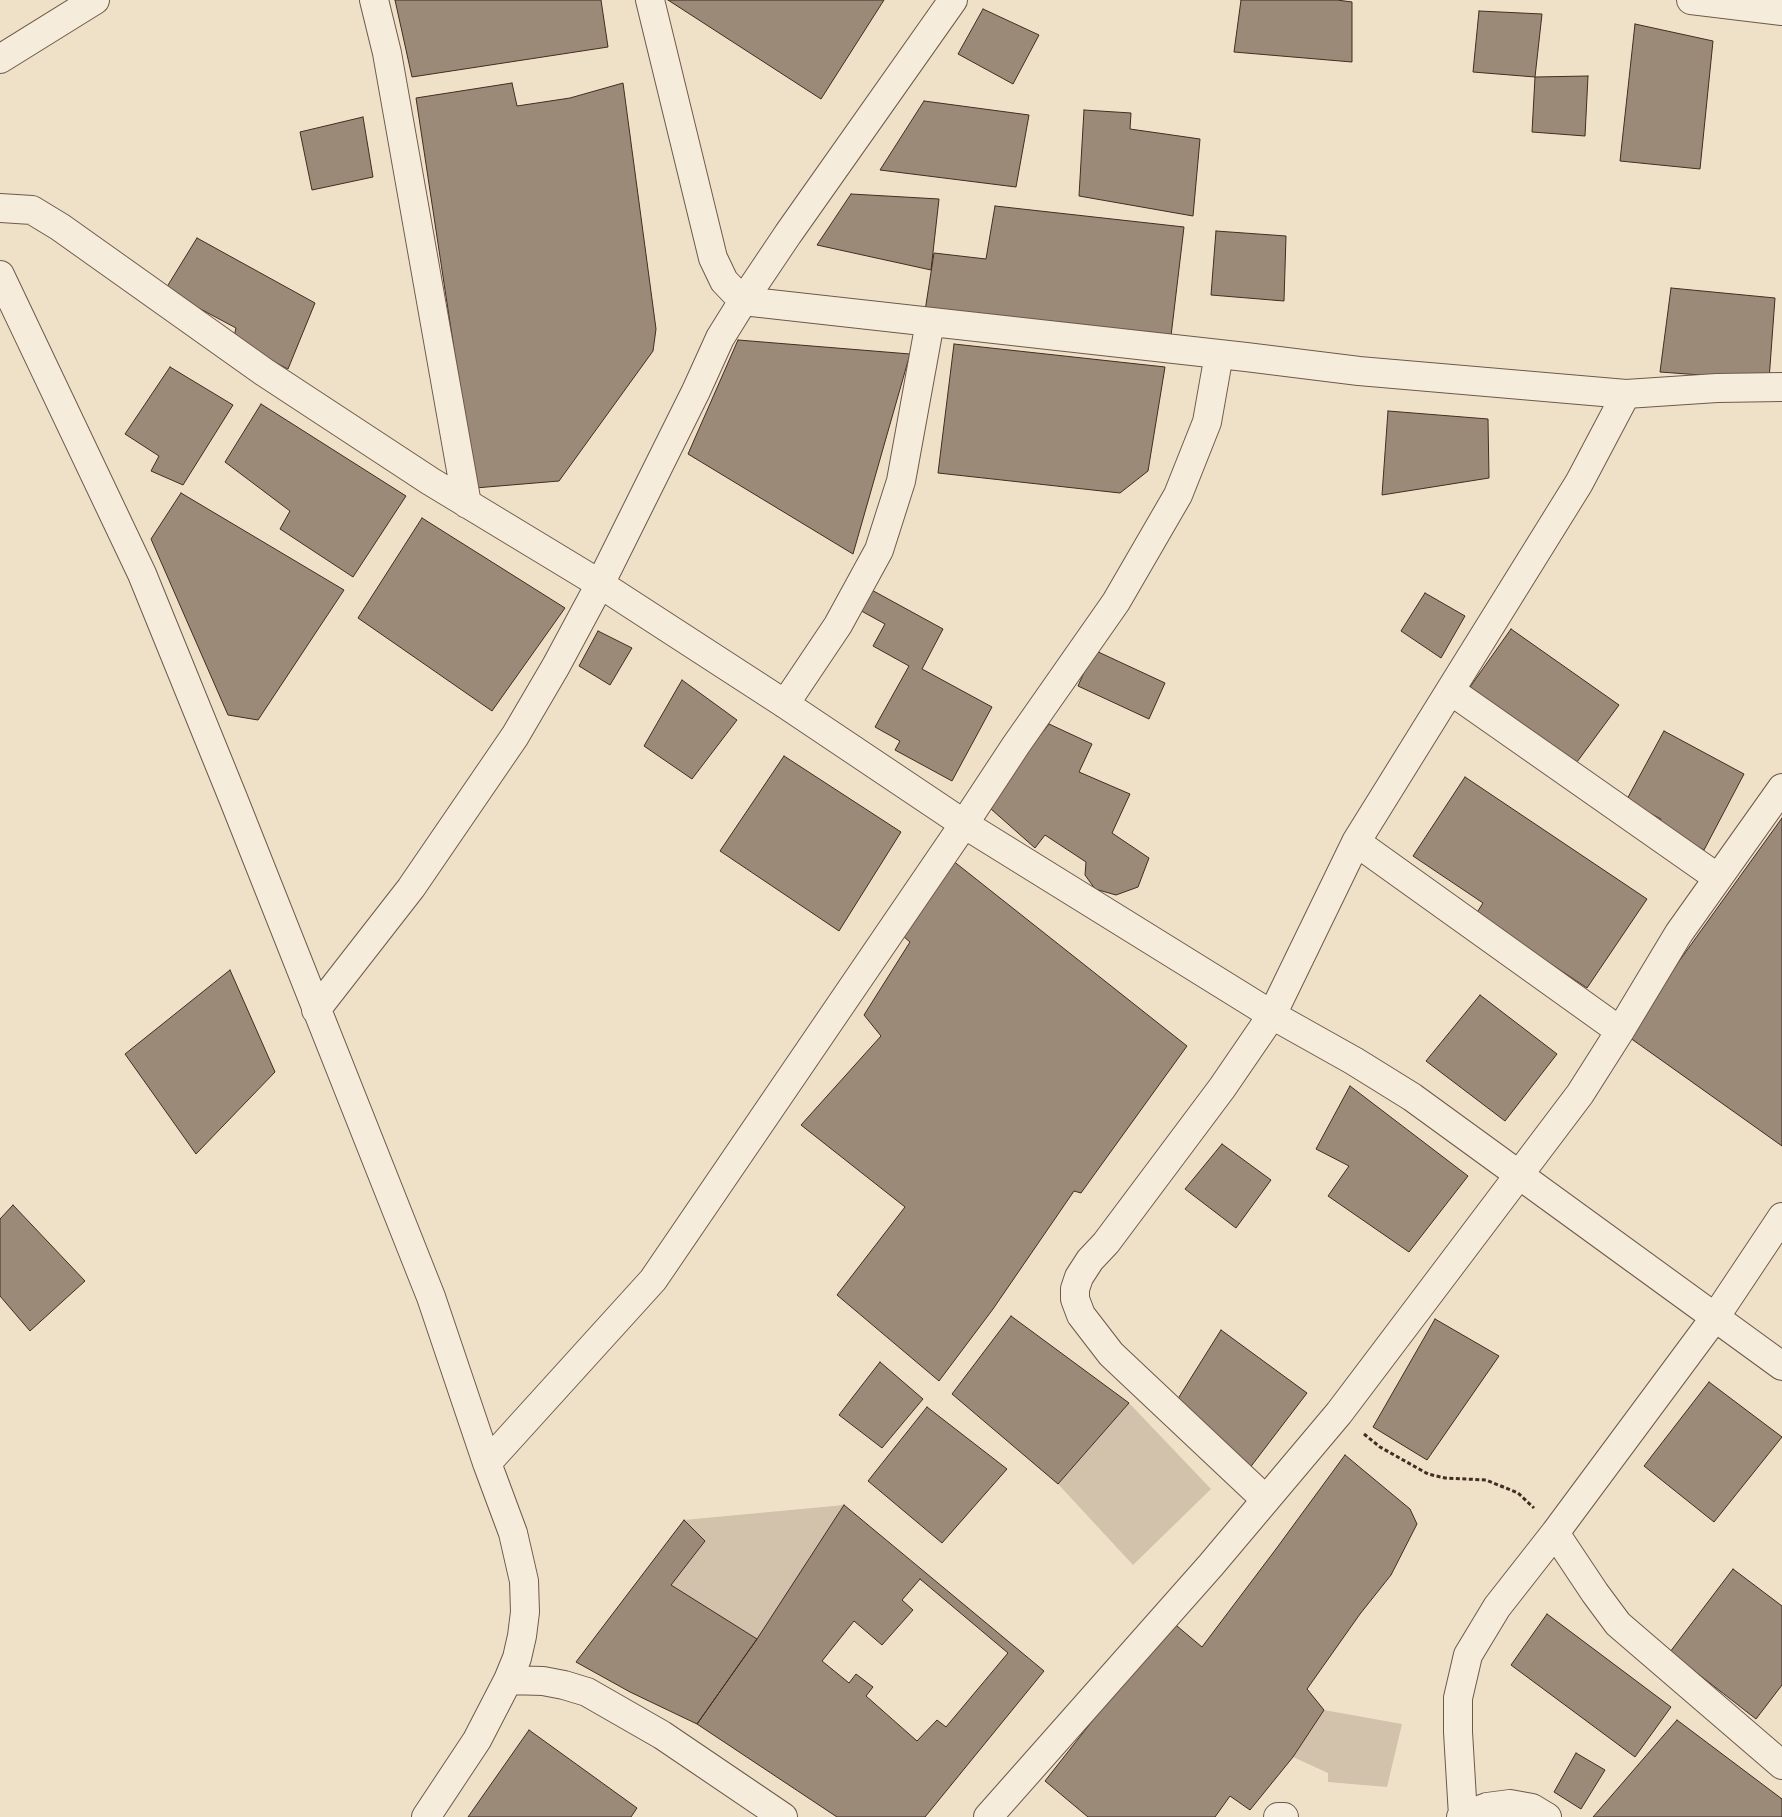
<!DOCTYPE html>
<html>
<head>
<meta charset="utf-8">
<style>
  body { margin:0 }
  canvas { display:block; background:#efe1c7 }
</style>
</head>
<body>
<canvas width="1782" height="1817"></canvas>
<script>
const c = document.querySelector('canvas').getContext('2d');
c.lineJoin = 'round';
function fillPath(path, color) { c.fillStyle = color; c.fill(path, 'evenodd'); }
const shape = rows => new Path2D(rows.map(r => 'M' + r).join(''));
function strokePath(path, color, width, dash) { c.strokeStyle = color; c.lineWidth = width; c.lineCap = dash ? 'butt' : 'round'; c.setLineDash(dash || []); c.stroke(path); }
const green = shape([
  [1129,1403,1211,1489,1133,1565,1058,1484],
  [844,1505,757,1639,671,1585,705,1541,684,1520],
  [1324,1710,1402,1724,1387,1787,1328,1782,1328,1773,1293,1757]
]);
const building = shape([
  [395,0,601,0,608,47,412,77,395,0],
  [668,0,884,0,821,99,668,0],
  [1241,0,1337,0,1352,2,1352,62,1234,52,1241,0],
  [983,9,1039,35,1013,84,958,54,983,9],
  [1479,11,1542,14,1535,77,1473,72,1479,11],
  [1635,24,1713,41,1700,169,1620,161,1635,24],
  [1588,76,1585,136,1532,132,1535,77,1588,76],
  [512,83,517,106,570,98,623,83,656,329,653,351,559,481,475,488,416,98,512,83],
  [924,101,1029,115,1016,187,880,170,924,101],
  [1084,110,1131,113,1130,129,1200,139,1193,216,1079,196,1084,110],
  [363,117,373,177,312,190,300,132,363,117],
  [851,194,939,199,931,270,817,245,851,194],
  [995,206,1184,227,1171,336,925,311,934,253,986,259,995,206],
  [1216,231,1286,236,1284,301,1211,295,1216,231],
  [197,238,315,303,288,369,233,341,236,328,165,290,197,238],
  [1671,288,1775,298,1769,380,1660,372,1671,288],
  [738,340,910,354,853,554,688,454,738,340],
  [954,344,1165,367,1148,471,1120,493,938,473,954,344],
  [170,367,233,405,183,485,151,471,159,456,125,434,170,367],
  [261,404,406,496,353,577,280,529,290,511,225,462,261,404],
  [1388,411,1488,419,1489,478,1382,495,1388,411],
  [181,493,344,590,258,720,228,715,151,539,181,493],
  [422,518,565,608,492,711,358,618,422,518],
  [868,588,943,629,922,669,992,707,952,781,895,750,900,741,875,727,909,666,873,646,885,624,856,608,868,588],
  [1425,593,1465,616,1441,658,1401,631,1425,593],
  [1511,629,1619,705,1577,762,1470,687,1511,629],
  [598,631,632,648,610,685,579,666,598,631],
  [1094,650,1165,683,1149,719,1078,686,1094,650],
  [682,680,737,720,692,779,644,746,682,680],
  [1049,724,1092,744,1079,772,1130,794,1112,833,1149,858,1138,887,1116,895,1095,889,1085,875,1086,862,1045,835,1035,848,991,809,1013,770,1049,724],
  [1664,731,1744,774,1704,850,1658,826,1661,819,1626,801,1664,731],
  [784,756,901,832,839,931,720,851,784,756],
  [1465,777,1647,899,1587,988,1476,914,1483,903,1413,856,1465,777],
  [1782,818,1782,1146,1626,1035,1782,818],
  [952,860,1187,1046,1081,1193,1074,1191,993,1309,939,1381,837,1295,905,1207,801,1125,881,1036,864,1015,910,942,897,931,952,860],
  [230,970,275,1072,196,1154,125,1054,230,970],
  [1480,995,1557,1054,1505,1121,1426,1061,1480,995],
  [1350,1086,1468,1176,1409,1252,1328,1196,1349,1166,1316,1149,1350,1086],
  [1222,1144,1271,1180,1236,1228,1185,1189,1222,1144],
  [13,1205,85,1281,30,1331,0,1296,0,1219,13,1205],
  [1011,1316,1129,1403,1058,1484,952,1394,1011,1316],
  [1435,1319,1499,1356,1427,1460,1373,1427,1435,1319],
  [1221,1330,1307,1393,1249,1469,1174,1405,1221,1330],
  [880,1362,923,1399,882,1448,839,1415,880,1362],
  [1709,1382,1782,1437,1714,1522,1644,1466,1709,1382],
  [927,1407,1007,1469,942,1543,868,1481,927,1407],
  [1345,1455,1410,1509,1417,1524,1391,1575,1360,1614,1307,1689,1324,1710,1293,1757,1250,1810,1230,1796,1215,1817,1088,1817,1045,1781,1171,1621,1202,1647,1276,1549,1345,1455],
  [844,1505,1044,1671,925,1817,837,1817,697,1724,757,1639,844,1505],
  [684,1520,705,1541,671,1585,757,1639,697,1724,630,1692,576,1662,684,1520],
  [1733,1569,1782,1606,1782,1685,1756,1719,1670,1652,1733,1569],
  [920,1579,1008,1653,946,1727,937,1720,917,1741,866,1696,873,1687,856,1674,849,1683,822,1661,854,1621,882,1645,913,1610,902,1600,920,1579],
  [1547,1614,1671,1707,1635,1757,1511,1665,1547,1614],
  [1677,1720,1782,1799,1782,1817,1593,1817,1677,1720],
  [529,1730,637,1808,631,1817,468,1817,529,1730],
  [1576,1753,1605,1770,1581,1809,1554,1792,1576,1753]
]);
const path = shape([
  [1364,1434,1380,1447,1428,1474,1445,1478,1486,1480,1518,1493,1534,1508]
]);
const minor = shape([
  [374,0,387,53,467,504],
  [650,0,713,258,724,281,743,301,1246,357,1359,371,1626,394,1717,388,1782,387],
  [1691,0,1782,11],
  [0,59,95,0],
  [0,208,32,210,60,227,264,372,430,481,600,584,785,704,964,824,1272,1015,1354,1061,1412,1097,1782,1366],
  [0,275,142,574,233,798,431,1297,487,1463,513,1533,524,1581,525,1612,522,1636,517,1658,508,1680,477,1740,426,1817],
  [1451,691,1718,878],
  [785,704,838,625,879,550,901,481,930,322],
  [1356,842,1620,1031],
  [316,1010,411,888,515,736,556,666,600,584,696,391,720,338,743,301,788,234,953,0],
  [487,1463,653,1280,964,824,1016,745,1116,602,1178,495,1207,422,1219,354],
  [1266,1500,1111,1354,1081,1315,1075,1299,1075,1289,1079,1277,1090,1260,1106,1243,1222,1088,1272,1015,1356,842,1579,483,1626,394],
  [1555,1533,1595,1593,1618,1624,1782,1765],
  [508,1680,543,1681,564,1685,587,1692,662,1735,783,1817],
  [1463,1816,1458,1732,1458,1698,1468,1655,1497,1607,1555,1533,1716,1316,1782,1217],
  [988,1817,1211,1565,1339,1413,1580,1094,1620,1031,1679,933,1782,788],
  [1278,1817,1284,1817],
  [1461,1817,1487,1807,1510,1804,1532,1808,1547,1817]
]);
fillPath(green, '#d2c2ab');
fillPath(building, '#9c8a78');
strokePath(building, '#432c22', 1);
strokePath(minor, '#6e594b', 30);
strokePath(path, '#432c22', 3, [4, 2.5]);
strokePath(minor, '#f5ecdb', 28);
</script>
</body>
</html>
